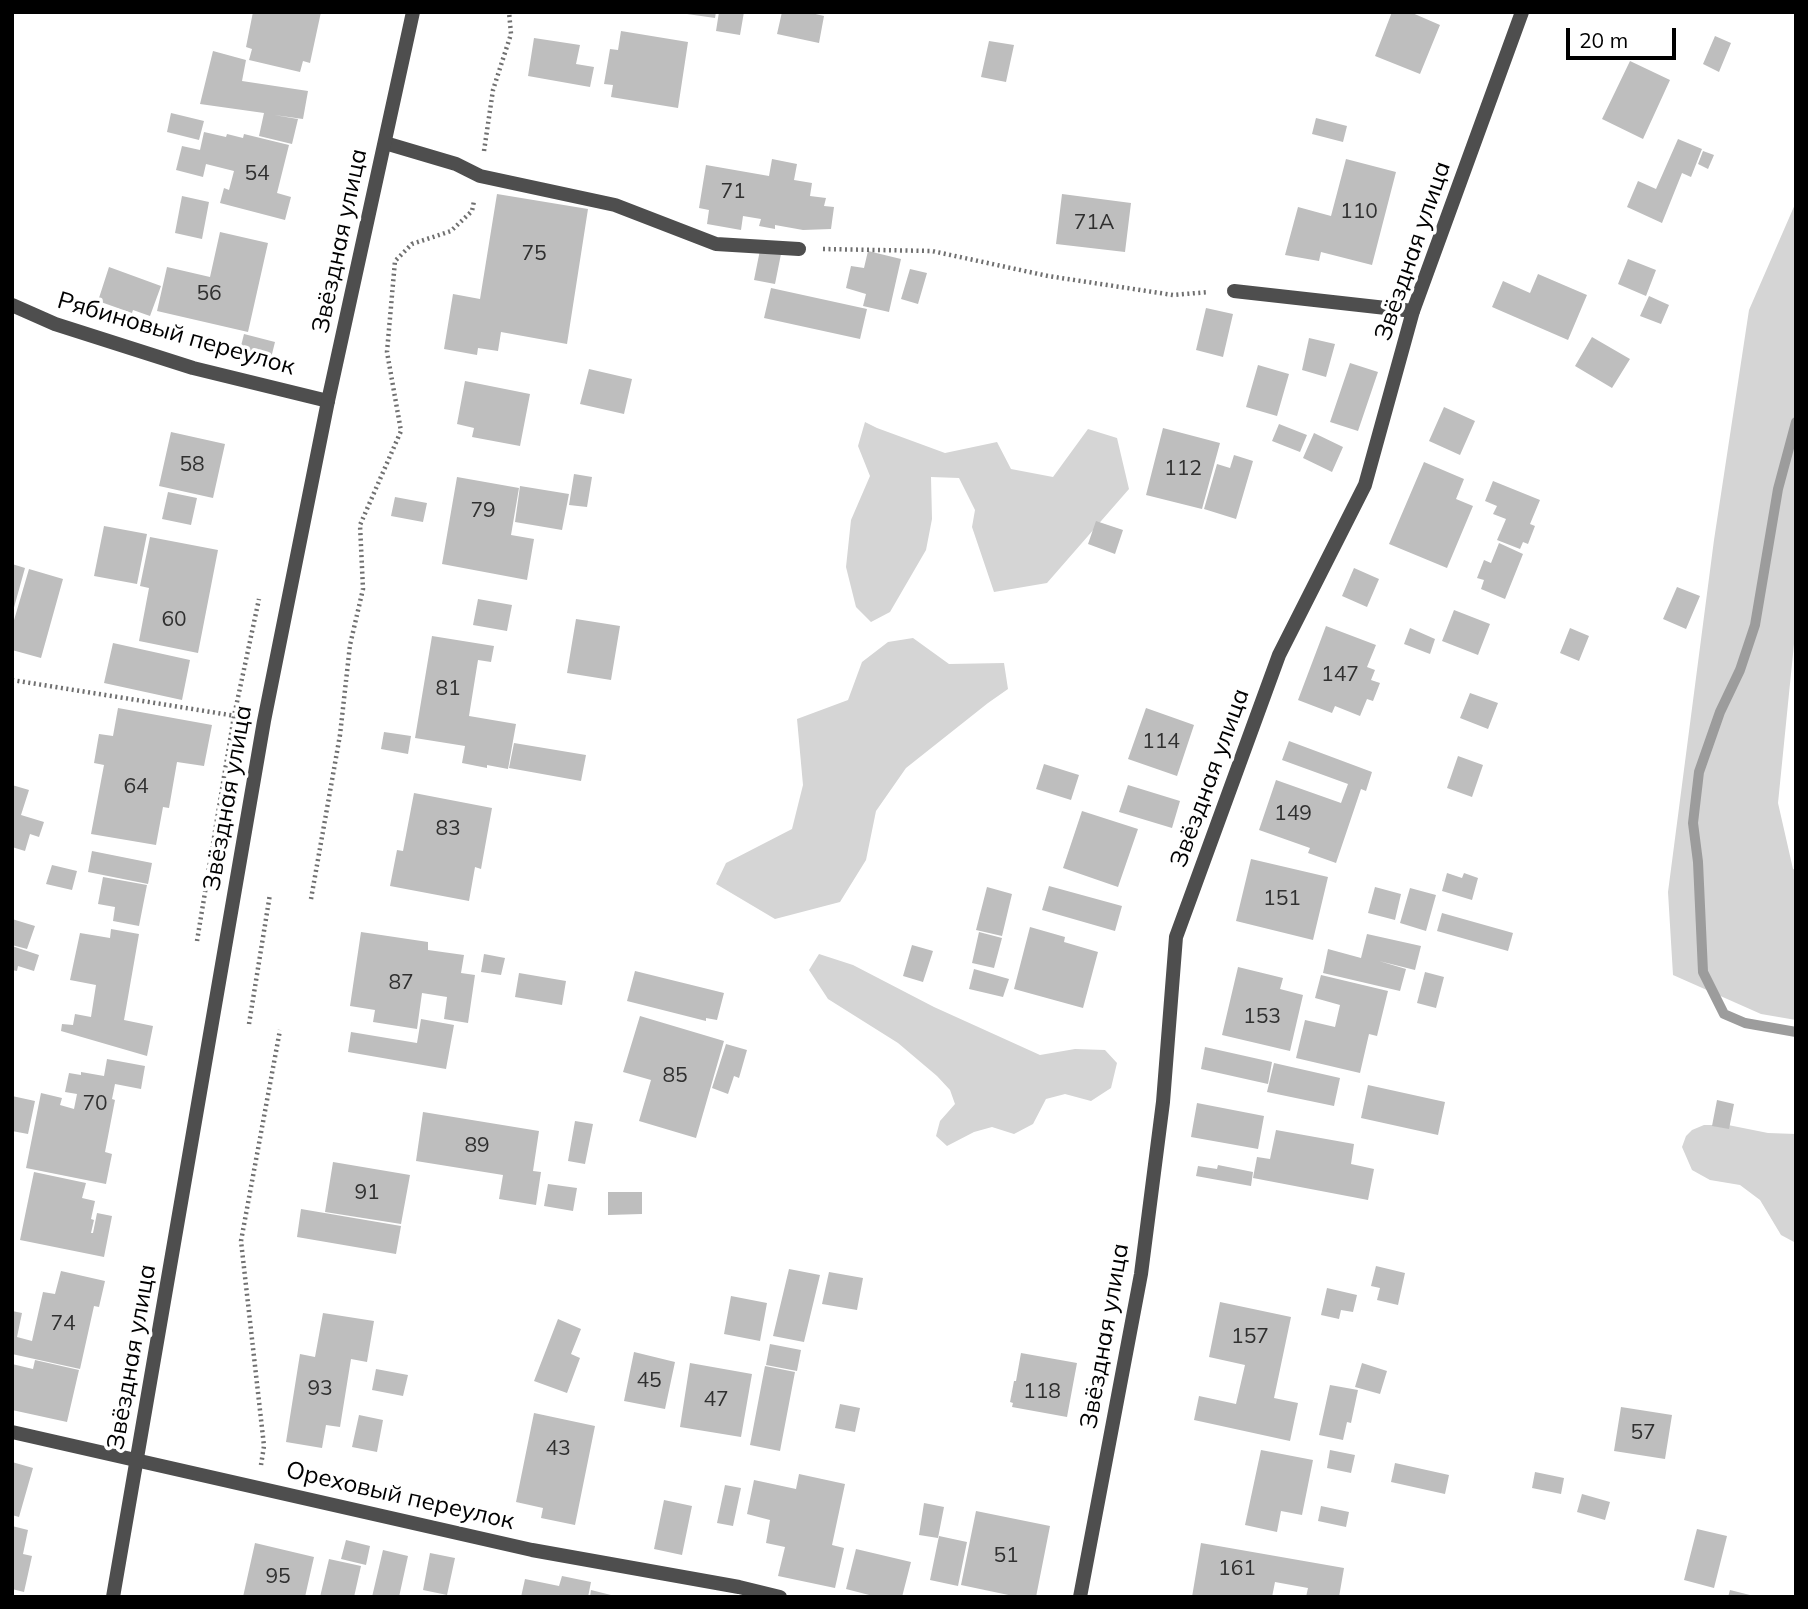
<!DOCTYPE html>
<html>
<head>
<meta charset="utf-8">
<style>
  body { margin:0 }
  #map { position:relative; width:1808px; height:1609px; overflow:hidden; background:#fff; font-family:Mulish,sans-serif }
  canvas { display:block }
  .frame { position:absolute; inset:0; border:14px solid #000; pointer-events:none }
  .scale { position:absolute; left:1566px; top:28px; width:110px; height:32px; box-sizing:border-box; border:4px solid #000; border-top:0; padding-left:9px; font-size:21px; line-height:24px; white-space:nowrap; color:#000; -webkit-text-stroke:5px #fff; paint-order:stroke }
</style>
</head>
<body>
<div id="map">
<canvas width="1808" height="1609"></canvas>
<div class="frame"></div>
<div class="scale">20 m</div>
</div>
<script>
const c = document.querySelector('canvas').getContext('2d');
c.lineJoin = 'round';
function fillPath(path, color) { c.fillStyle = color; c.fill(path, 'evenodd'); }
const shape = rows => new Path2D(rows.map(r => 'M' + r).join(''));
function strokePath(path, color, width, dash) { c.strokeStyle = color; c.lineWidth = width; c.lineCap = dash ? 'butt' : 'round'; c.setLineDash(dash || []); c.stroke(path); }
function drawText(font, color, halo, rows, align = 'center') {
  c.font = font + ' Mulish,sans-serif'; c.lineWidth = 7; c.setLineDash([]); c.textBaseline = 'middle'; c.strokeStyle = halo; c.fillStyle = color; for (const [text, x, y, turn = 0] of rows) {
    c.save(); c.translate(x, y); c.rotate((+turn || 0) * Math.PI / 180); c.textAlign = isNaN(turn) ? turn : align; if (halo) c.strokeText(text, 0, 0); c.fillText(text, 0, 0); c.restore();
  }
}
const green = shape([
  [1796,202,1796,624,1778,803,1793,869,1796,870,1796,1020,1761,1014,1673,975,1668,892,1714,540,1749,310],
  [865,422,877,428,945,453,997,442,1011,469,1053,477,1088,429,1117,438,1129,489,1047,583,994,592,972,527,975,510,959,478,931,477,932,519,926,550,890,612,871,622,856,607,846,567,851,520,870,476,858,446],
  [913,638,949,664,1004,663,1008,689,988,703,906,768,876,811,866,860,840,902,775,919,716,884,726,863,792,829,803,785,797,719,848,700,862,662,888,642],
  [819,954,853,965,934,1007,1040,1055,1075,1049,1105,1050,1117,1063,1111,1088,1091,1101,1065,1094,1046,1099,1033,1124,1014,1134,992,1127,974,1132,947,1146,936,1136,940,1121,955,1104,950,1090,937,1076,898,1043,828,999,809,970],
  [1704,1125,1728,1125,1768,1133,1796,1134,1796,1243,1781,1235,1760,1200,1740,1185,1710,1180,1692,1170,1682,1147,1686,1136,1692,1130]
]);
const stream = shape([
  [1796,422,1778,489,1755,625,1740,670,1720,712,1699,772,1693,823,1698,862,1703,972,1724,1014,1745,1023,1796,1032]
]);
const building = shape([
  [253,12,321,12,310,63,303,61,300,72,249,60,252,49,246,47],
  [687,12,716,12,715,18,687,14],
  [719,12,744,12,740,35,716,31],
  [782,12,807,12,824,16,819,43,777,34],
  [1392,12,1410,12,1440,25,1420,74,1375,56],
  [621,31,688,42,678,108,611,97,613,85,604,84,610,49,618,50],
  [1715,36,1731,43,1719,72,1703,64],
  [534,38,580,45,576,64,594,67,590,87,528,76],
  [989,41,1014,45,1006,82,981,77],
  [213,51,246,60,242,81,308,91,303,119,274,115,298,119,292,144,259,136,264,113,200,104],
  [1630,61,1670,80,1643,139,1602,119],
  [171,113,204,121,199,140,167,132],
  [1316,118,1347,126,1343,142,1312,134],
  [204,132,226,137,227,134,243,138,244,134,289,145,277,193,291,197,285,220,220,203,224,188,229,190,234,171,206,164,203,177,176,170,182,146,200,150],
  [1678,139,1702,149,1691,177,1682,173,1662,223,1627,207,1638,181,1656,189],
  [1703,151,1714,155,1708,169,1698,164],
  [772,159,797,164,794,180,812,183,810,196,826,198,824,206,834,207,831,229,803,230,775,225,775,229,759,226,761,219,743,216,741,230,707,224,709,210,699,208,706,165,769,176],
  [1346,159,1396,172,1372,265,1321,252,1319,261,1285,255,1298,207,1331,216],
  [497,194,588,209,567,344,501,332,498,351,478,348,477,355,444,349,453,294,480,299],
  [1062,194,1131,203,1125,252,1056,244],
  [182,196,209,202,202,239,175,233],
  [220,232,268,243,248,332,157,311,167,267,210,277],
  [760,250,781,254,775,284,754,280],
  [868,251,901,259,889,312,863,306,866,294,846,288,851,266,864,268],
  [1628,259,1656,270,1646,296,1618,284],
  [109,267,161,286,150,316,133,310,132,313,98,301],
  [910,269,927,273,918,304,901,299],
  [1538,274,1587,295,1568,340,1492,307,1503,281,1530,293],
  [771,288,867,309,860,339,764,318],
  [1649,296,1669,305,1661,324,1640,316],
  [1206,308,1233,314,1223,357,1196,350],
  [244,334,275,342,269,366,238,358],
  [1592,337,1630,359,1612,388,1575,366],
  [1309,338,1335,344,1326,377,1302,370],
  [1350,363,1378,372,1358,431,1330,422],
  [1258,365,1289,374,1277,416,1246,407],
  [589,369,632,379,624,414,580,404],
  [465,381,530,394,520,446,472,437,474,428,457,424],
  [1444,407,1475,421,1460,455,1429,441],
  [1279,424,1307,435,1300,452,1272,441],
  [1163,428,1220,443,1202,509,1146,495],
  [171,432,225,444,213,498,159,486],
  [1314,433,1343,447,1332,472,1303,458],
  [1234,455,1253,461,1236,519,1204,509,1217,464,1230,468],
  [1424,462,1464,479,1456,499,1473,506,1447,568,1389,544],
  [574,474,592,477,587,507,569,505],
  [457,477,519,488,511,535,534,539,527,580,442,564],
  [1493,481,1540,500,1530,524,1535,526,1528,544,1523,542,1520,549,1497,540,1506,519,1493,514,1497,506,1485,501],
  [520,486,569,494,562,530,515,522],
  [168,492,197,498,191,525,162,519],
  [395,497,427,503,423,522,391,516],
  [1096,521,1123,530,1115,554,1088,544],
  [104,526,147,534,137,584,94,576],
  [150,537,218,550,198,653,139,641,149,588,140,586],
  [1499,543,1523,554,1505,599,1481,589,1484,580,1477,578,1484,560,1491,563],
  [12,564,25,568,13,611,12,611],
  [1354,568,1379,579,1367,607,1342,596],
  [29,569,63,579,41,658,12,650,12,627],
  [1677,587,1700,596,1686,629,1663,619],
  [478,599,512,605,507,631,473,625],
  [1454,610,1490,624,1478,655,1442,641],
  [576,619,620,626,611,680,567,673],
  [1326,626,1376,645,1367,667,1375,670,1371,680,1380,683,1373,701,1367,699,1360,716,1335,706,1332,713,1298,700],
  [1410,628,1435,639,1430,654,1404,644],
  [1570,628,1589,636,1579,661,1560,653],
  [432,636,494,646,491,662,478,660,469,716,516,724,508,769,487,765,487,768,462,763,465,746,415,738],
  [113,643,190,660,182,700,104,683],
  [1470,693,1498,703,1488,729,1460,718],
  [118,708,212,725,204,766,177,762,169,808,163,807,156,845,91,834,104,765,94,763,99,734,113,736],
  [1146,708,1194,725,1177,776,1128,759],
  [384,732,411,736,408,754,381,749],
  [1289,741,1372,772,1366,791,1361,789,1336,863,1308,853,1310,848,1259,830,1276,780,1341,803,1348,784,1282,760],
  [514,743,586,755,581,781,509,768],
  [1458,756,1483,765,1472,797,1447,788],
  [1044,764,1079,775,1071,800,1036,789],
  [12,785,29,790,21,815,44,822,39,837,30,834,25,851,12,847],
  [1128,785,1180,801,1172,828,1119,812],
  [414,793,492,808,481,869,475,867,469,901,390,886,397,850,403,851],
  [1082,811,1138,829,1118,887,1063,868],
  [92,851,152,863,148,884,88,872],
  [1251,859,1328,877,1313,940,1236,921],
  [52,865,77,871,72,890,46,884],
  [1447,873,1462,878,1464,873,1478,878,1472,900,1442,891],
  [103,877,147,885,139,926,113,921,115,907,98,904],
  [1049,886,1122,906,1115,931,1042,910],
  [987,887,1012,894,1002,936,976,930],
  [1375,887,1401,894,1395,920,1368,913],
  [1410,888,1436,895,1426,931,1400,923],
  [1442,913,1513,933,1508,951,1437,931],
  [12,919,35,926,27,949,12,945],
  [1030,927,1065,937,1064,942,1098,952,1083,1008,1014,989],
  [111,929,139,934,124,1020,153,1026,147,1056,61,1031,62,1024,73,1025,75,1014,91,1017,96,985,70,980,80,933,110,938],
  [361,932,428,942,428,950,464,955,461,973,475,975,468,1023,444,1019,447,997,422,993,417,1029,373,1022,375,1010,350,1006],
  [979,932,1002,938,994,968,972,963],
  [1367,934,1421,946,1415,970,1379,961,1406,969,1400,991,1323,973,1328,949,1361,958],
  [912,945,933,951,923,982,903,976],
  [12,946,39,955,34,971,18,966,17,971,12,970],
  [484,954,505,958,501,975,481,972],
  [1238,967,1283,978,1280,989,1303,995,1290,1051,1222,1035],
  [974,969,1009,979,1003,997,969,989],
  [635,971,724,993,717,1020,706,1018,706,1021,627,1001],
  [1425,972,1444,977,1436,1008,1417,1003],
  [519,973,566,981,562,1005,515,997],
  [1321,975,1388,991,1377,1036,1369,1034,1360,1073,1296,1058,1305,1020,1335,1027,1340,1005,1315,998],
  [640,1016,724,1041,696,1138,639,1121,651,1080,623,1072],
  [421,1019,454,1025,446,1069,348,1052,351,1032,417,1043],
  [726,1044,747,1050,739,1078,734,1076,728,1094,712,1088],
  [1205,1047,1272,1062,1268,1084,1201,1069],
  [107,1059,145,1066,141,1089,115,1084,112,1099,115,1100,105,1152,112,1154,106,1184,26,1168,41,1093,62,1098,60,1105,74,1109,77,1094,65,1092,69,1073,81,1075,81,1072,104,1076],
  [1274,1063,1340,1078,1334,1106,1267,1092],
  [1368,1085,1445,1102,1438,1135,1361,1118],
  [12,1096,35,1101,28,1134,12,1131],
  [1717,1100,1734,1104,1729,1129,1712,1126],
  [1197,1103,1264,1116,1258,1149,1191,1137],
  [423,1112,539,1131,533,1171,541,1172,536,1205,499,1199,503,1175,416,1161],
  [575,1121,593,1124,585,1164,568,1161],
  [1276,1130,1354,1144,1351,1164,1374,1169,1368,1200,1253,1178,1257,1157,1270,1159],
  [333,1162,410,1175,401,1224,325,1212],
  [1218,1165,1253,1172,1251,1186,1196,1176,1198,1166,1217,1169],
  [34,1172,86,1183,82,1198,95,1201,91,1219,94,1220,91,1233,93,1233,97,1213,112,1216,104,1257,20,1240],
  [548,1184,577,1188,573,1211,544,1206],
  [608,1192,642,1192,642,1214,608,1215],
  [301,1209,401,1226,396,1254,297,1237],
  [1376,1266,1405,1273,1398,1305,1377,1300,1380,1288,1371,1286],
  [789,1269,820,1275,804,1342,773,1336],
  [61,1271,105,1281,99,1307,94,1306,80,1369,12,1354,12,1311,22,1313,17,1337,32,1341,43,1292,55,1294],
  [829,1272,863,1278,857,1310,822,1304],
  [1327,1288,1357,1295,1353,1312,1341,1310,1339,1319,1321,1315],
  [731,1296,767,1303,760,1341,724,1334],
  [1220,1302,1291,1317,1274,1398,1298,1403,1290,1441,1194,1420,1199,1396,1236,1404,1245,1365,1209,1357],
  [323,1313,374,1321,367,1362,351,1359,340,1427,326,1425,322,1448,286,1442,300,1354,315,1357],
  [558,1319,581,1329,571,1354,580,1358,567,1393,534,1381],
  [770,1344,801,1350,797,1371,766,1365],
  [634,1352,675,1362,665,1409,624,1401],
  [1021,1353,1077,1363,1067,1417,1012,1407,1013,1403,1010,1402,1014,1381,1016,1381],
  [35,1360,79,1370,67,1422,12,1410,12,1364,33,1369],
  [690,1363,752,1374,741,1437,680,1427],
  [1362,1363,1387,1371,1380,1394,1355,1387],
  [765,1366,795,1372,780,1451,750,1445],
  [376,1369,408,1375,403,1396,372,1390],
  [1330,1385,1358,1390,1351,1423,1347,1422,1343,1440,1319,1435],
  [840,1404,860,1408,855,1432,835,1428],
  [1621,1407,1672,1415,1665,1459,1614,1451],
  [534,1413,595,1426,575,1525,541,1518,543,1508,516,1502],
  [359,1415,383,1420,377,1452,352,1447],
  [1261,1450,1313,1460,1302,1515,1281,1511,1277,1532,1245,1525],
  [1330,1450,1355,1455,1351,1473,1327,1468],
  [12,1462,33,1468,19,1517,12,1515],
  [1395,1463,1449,1475,1445,1494,1391,1482],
  [1535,1472,1564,1478,1561,1494,1532,1488],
  [799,1474,845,1484,832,1545,844,1548,835,1588,778,1576,785,1547,766,1543,770,1520,747,1514,754,1480,796,1489],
  [725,1485,741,1488,733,1526,717,1523],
  [1582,1494,1610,1502,1605,1520,1577,1512],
  [664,1500,692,1506,682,1555,654,1549],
  [924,1503,944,1507,938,1538,919,1535],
  [1321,1506,1349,1512,1346,1527,1318,1521],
  [976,1511,1050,1526,1036,1597,1018,1597,961,1585],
  [12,1526,28,1530,23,1554,32,1556,24,1592,12,1589],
  [1697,1529,1727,1536,1714,1588,1684,1580],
  [939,1536,967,1542,958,1586,930,1580],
  [346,1540,370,1546,366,1565,341,1559],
  [255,1543,314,1557,305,1597,243,1597],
  [1201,1543,1344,1568,1339,1597,1306,1597,1308,1588,1275,1582,1272,1597,1192,1597],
  [856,1549,911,1562,902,1597,877,1597,846,1589],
  [383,1550,408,1556,399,1597,372,1597],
  [430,1553,455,1558,447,1595,423,1590],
  [329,1559,361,1566,354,1597,320,1597],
  [562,1576,591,1582,588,1597,521,1597,525,1579,559,1586],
  [591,1590,615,1596,615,1597,590,1597],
  [1730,1590,1754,1596,1754,1597,1728,1597]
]);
const path = shape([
  [484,151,493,90,511,34,509,12],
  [823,249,932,251,1048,276,1173,295,1209,292],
  [12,680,236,716],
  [311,899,340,735,350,645,363,589,360,525,401,431,387,352,395,261,412,244,451,231,472,211,474,201],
  [197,941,234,716,259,599],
  [249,1024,270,894],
  [261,1465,264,1446,241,1241,280,1030]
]);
const service = shape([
  [385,143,456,164,480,176,615,205,716,244,799,249],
  [1234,291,1413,311]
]);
const minor = shape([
  [12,305,55,324,193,368,328,401],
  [12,1432,532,1550,739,1587,780,1597],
  [1080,1597,1141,1274,1163,1102,1176,937,1279,655,1365,485,1413,311,1522,12]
]);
const tertiary = shape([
  [113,1597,264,721,328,401,413,12]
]);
const numberNames = [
  ["54",257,174],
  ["71",733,192],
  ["110",1359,212],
  ["71А",1094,223],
  ["75",534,254],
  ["56",209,294],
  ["58",192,465],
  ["112",1183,469],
  ["79",483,511],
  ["60",174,620],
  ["147",1340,675],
  ["81",448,689],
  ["114",1161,742],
  ["64",136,787],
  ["149",1293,814],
  ["83",448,829],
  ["151",1282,899],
  ["87",401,983],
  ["153",1262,1017],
  ["85",675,1076],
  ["70",95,1104],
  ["89",477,1146],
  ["91",367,1193],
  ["74",63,1324],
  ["157",1250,1337],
  ["45",649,1381],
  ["93",320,1389],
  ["118",1042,1392],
  ["47",716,1400],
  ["57",1643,1433],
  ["43",558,1449],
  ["51",1006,1556],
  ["161",1237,1569],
  ["95",278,1577]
];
const streetNames = [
  ["Звёздная улица",340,241,-78],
  ["Звёздная улица",1413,251,-71],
  ["Рябиновый переулок",176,334,16],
  ["Звёздная улица",1210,778,-70],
  ["Звёздная улица",228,798,-80],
  ["Звёздная улица",1105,1336,-80],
  ["Звёздная улица",132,1357,-80],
  ["Ореховый переулок",400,1496,13]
];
fillPath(green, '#d5d5d5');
strokePath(stream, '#9c9c9c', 10);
fillPath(building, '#bebebe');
strokePath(path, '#707070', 4.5, [2, 3.5]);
strokePath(service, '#4e4e4e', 14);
strokePath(minor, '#4e4e4e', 14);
strokePath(tertiary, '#4e4e4e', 14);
drawText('21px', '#303030', null, numberNames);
drawText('24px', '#000', '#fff', streetNames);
</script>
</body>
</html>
